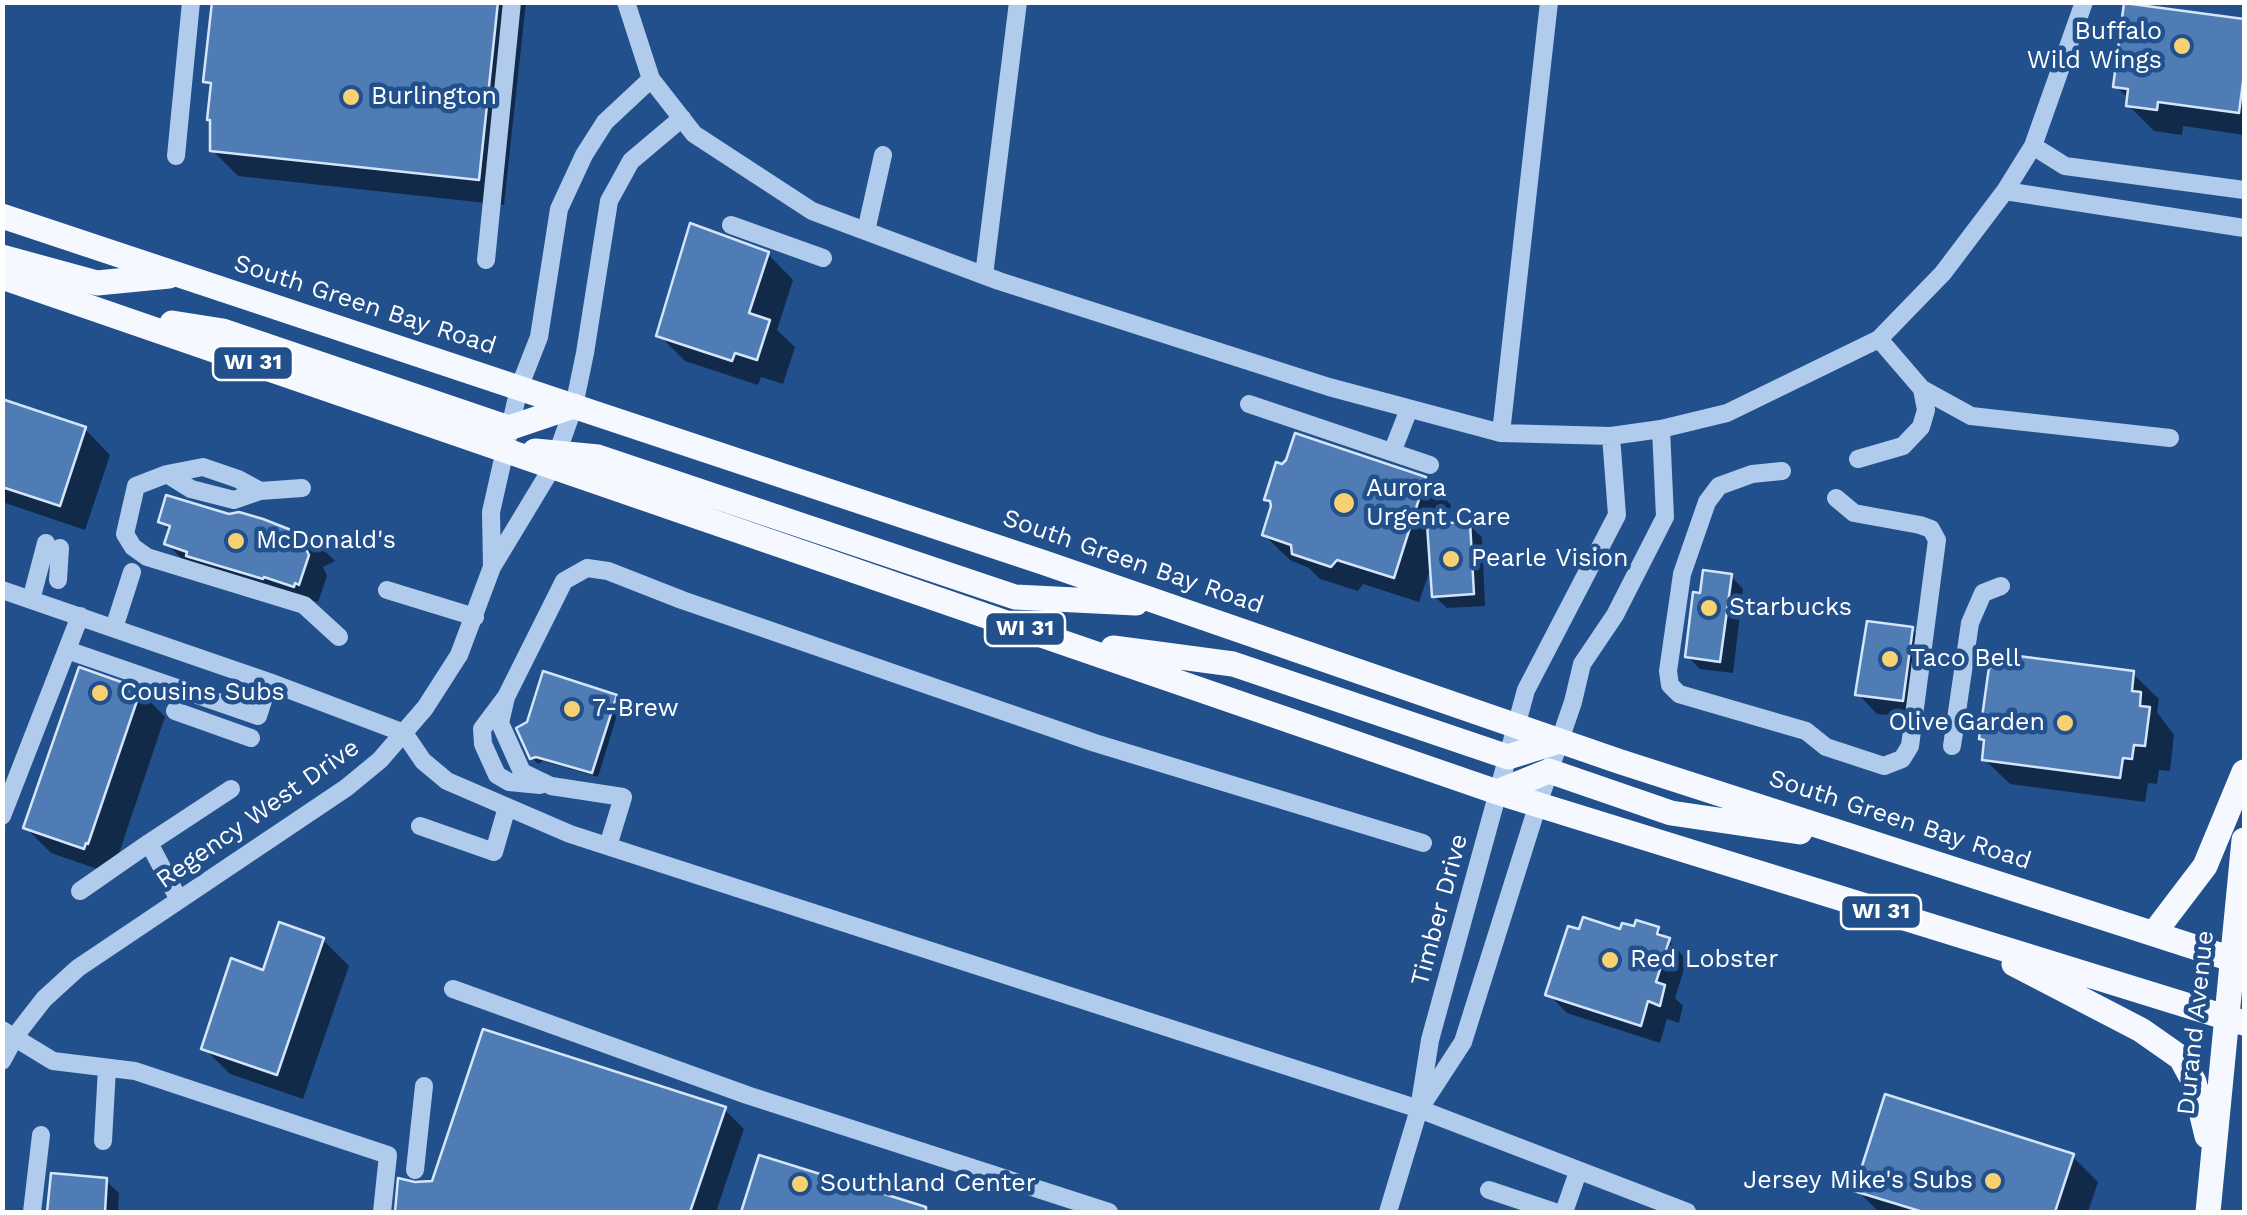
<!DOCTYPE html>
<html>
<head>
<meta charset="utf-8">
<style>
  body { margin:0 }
  #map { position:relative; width:2247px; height:1215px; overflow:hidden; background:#22508c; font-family:"Work Sans",sans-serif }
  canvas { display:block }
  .frame { position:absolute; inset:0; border:5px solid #fff; pointer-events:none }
</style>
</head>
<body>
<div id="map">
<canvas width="2247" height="1215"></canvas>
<div class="frame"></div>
</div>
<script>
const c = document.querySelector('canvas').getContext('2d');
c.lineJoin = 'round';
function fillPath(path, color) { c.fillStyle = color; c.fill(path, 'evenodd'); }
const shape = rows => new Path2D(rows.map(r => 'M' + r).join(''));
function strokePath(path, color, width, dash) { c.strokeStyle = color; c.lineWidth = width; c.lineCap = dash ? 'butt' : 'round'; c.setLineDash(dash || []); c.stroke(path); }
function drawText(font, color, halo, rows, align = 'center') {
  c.font = font + ' "Work Sans",sans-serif'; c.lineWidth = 9; c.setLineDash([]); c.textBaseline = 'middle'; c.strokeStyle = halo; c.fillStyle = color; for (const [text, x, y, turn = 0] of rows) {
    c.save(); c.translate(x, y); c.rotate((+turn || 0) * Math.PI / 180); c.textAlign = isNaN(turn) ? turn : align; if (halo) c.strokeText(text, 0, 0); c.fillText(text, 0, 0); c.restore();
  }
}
const shadow = shape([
  [214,2,526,2,504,205,238,176,212,150,213,88,206,81],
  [2127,6,2244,21,2244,135,2183,126,2182,135,2154,131,2128,105,2129,99,2116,86],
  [768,254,793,280,777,330,795,347,783,384,761,377,758,385,685,361,659,335],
  [2,401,85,429,110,455,85,530,2,502],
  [1425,479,1451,505,1444,526,1469,525,1482,537,1485,606,1447,608,1434,596,1432,564,1419,602,1363,584,1358,591,1320,579,1309,568,1290,560,1264,535,1274,505,1267,499],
  [229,517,263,521,317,543,335,561,323,567,327,576,318,602,314,601,313,604,186,563,167,544,171,532,160,521],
  [1731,576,1743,589,1733,673,1700,669,1687,656,1702,596],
  [1912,629,1931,649,1922,719,1877,714,1858,694],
  [2133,674,2159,699,2157,712,2174,735,2170,771,2159,770,2157,784,2148,783,2145,802,2010,784,1984,759,1986,743,1982,738],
  [140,691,165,717,114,868,109,873,51,853,26,828],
  [615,697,621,702,598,777,543,761,538,764,532,758],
  [1658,929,1687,960,1675,998,1683,1006,1679,1023,1667,1019,1660,1043,1567,1013,1548,994,1622,932],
  [323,940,349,966,303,1099,230,1074,204,1048,264,973],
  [724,1109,744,1129,716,1212,397,1212,400,1181,414,1185,434,1183],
  [2072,1156,2098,1182,2088,1212,1879,1212,1857,1190],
  [760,1158,934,1212,744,1212],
  [53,1176,106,1181,119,1193,118,1212,50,1212]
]);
const building = shape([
  [212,2,498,2,479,180,210,151,210,120,207,120,211,83,203,82,212,2],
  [2124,3,2244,19,2244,74,2239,113,2158,102,2157,110,2126,106,2128,89,2113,87,2124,3],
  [690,223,769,252,749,313,770,320,757,360,735,353,732,361,656,336,690,223],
  [2,399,86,427,60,506,2,487,2,399],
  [1295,433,1426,477,1394,578,1337,560,1331,567,1292,554,1291,545,1262,535,1271,506,1270,501,1264,500,1276,462,1282,464,1286,460,1295,433],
  [166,495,229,514,239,512,263,519,319,541,305,547,309,555,299,585,295,583,294,587,264,577,263,579,186,556,187,552,164,544,170,526,158,522,166,495],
  [1470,522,1474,594,1432,597,1427,524,1470,522],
  [1703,570,1732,574,1720,662,1685,657,1693,592,1700,593,1703,570],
  [1867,621,1913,627,1903,701,1855,695,1867,621],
  [1995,653,2134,671,2132,691,2141,692,2140,706,2150,707,2145,746,2134,745,2132,759,2123,758,2120,778,1982,760,1984,740,1979,739,1989,667,1993,668,1995,653],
  [79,667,141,689,88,844,86,843,84,849,23,828,79,667],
  [543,671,617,695,592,773,536,757,530,759,516,728,527,722,543,671],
  [1583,917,1620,929,1622,923,1634,926,1636,920,1659,927,1657,934,1670,938,1656,982,1665,985,1660,1006,1648,1001,1641,1026,1545,995,1568,926,1579,929,1583,917],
  [279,922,324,938,277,1075,201,1049,231,958,263,970,279,922],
  [483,1029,726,1107,690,1212,395,1212,398,1178,415,1182,432,1181,483,1029],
  [1885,1094,2074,1154,2055,1212,1923,1212,1854,1191,1885,1094],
  [759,1155,926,1207,926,1212,741,1212,759,1155],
  [51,1173,107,1178,105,1212,47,1212,51,1173]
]);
const minor = shape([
  [626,2,651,79,694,134,812,211,999,281,1329,387,1501,433,1611,436,1661,429,1727,413,1879,339,1943,273,2005,191,2033,146,2084,2],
  [2033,146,2065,166,2244,190],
  [176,156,191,2],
  [2005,191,2244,228],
  [731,225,823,258],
  [866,231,883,155],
  [486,260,512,2],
  [984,275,1018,2],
  [1922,389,1971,416,2170,438],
  [1249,404,1430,465],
  [1501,433,1549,2],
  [1393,450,1409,409],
  [1858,459,1903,446,1921,427,1926,410,1922,389,1879,339],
  [1782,471,1752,474,1719,486,1707,502,1682,574,1668,671,1670,685,1679,694,1806,731,1826,747,1884,766,1902,759,1910,746,1937,540,1931,529,1920,525,1854,513,1836,498],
  [167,474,203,467,238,479,260,491],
  [302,488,260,491,234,500,191,489,167,474,136,486,125,534,133,547,147,557,304,605,339,637],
  [492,567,491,512,519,388,539,337,559,209,584,155,605,122,651,79],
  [58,580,60,548],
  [2,590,269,682,404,733,423,761,447,781,570,834,1419,1109,1687,1212],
  [387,590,475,617],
  [31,600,46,543],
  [114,628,132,572],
  [67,650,258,716,269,682],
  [506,697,482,729,483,744,497,775,509,782,540,785],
  [175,711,251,738],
  [1952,746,1970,623,1983,593,2001,586],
  [2,816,80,616],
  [420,826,494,852,507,807],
  [149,843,231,789],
  [608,846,623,797,551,786,522,772,500,723,506,697,564,581,587,568,608,571,682,600,1095,743,1423,843],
  [80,891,149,843,179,900],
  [453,989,747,1095,1109,1212],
  [2,1030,53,1061,135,1071,388,1155,382,1212],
  [2,1061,16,1035,44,999,78,968,346,788,380,760,425,708,459,655,492,567,553,466,558,451,574,406,585,353,609,201,631,161,682,118],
  [1422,1105,1463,1042,1538,804,1573,702,1582,664,1615,615,1665,517,1661,429],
  [103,1141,107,1068],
  [415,1170,424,1086],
  [1489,1190,1555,1212],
  [32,1212,41,1135],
  [1388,1212,1419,1109,1430,1040,1526,690,1617,515,1611,436],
  [1564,1212,1578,1172]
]);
const major = shape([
  [2,216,1045,563,1618,761,2244,963],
  [2,257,97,283,169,276],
  [2,277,1497,792,2244,1023],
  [172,323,223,331,509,428,574,406],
  [535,451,598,457,1015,597,1136,603],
  [1113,648,1233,664,1508,757,1559,741],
  [1497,792,1549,771,1671,813,1800,832],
  [2154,933,2205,866,2244,772],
  [2014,964,2141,1030,2181,1058,2194,1082,2207,1136],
  [2208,1212,2244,840]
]);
const markers = [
  [2182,46,10,"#f7d172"],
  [351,97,10,"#f7d172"],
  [1344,503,12,"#f7d172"],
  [236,541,10,"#f7d172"],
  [1451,559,10,"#f7d172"],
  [1709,608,10,"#f7d172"],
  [1890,659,10,"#f7d172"],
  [100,693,10,"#f7d172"],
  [572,709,10,"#f7d172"],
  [2065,723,10,"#f7d172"],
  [1610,960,10,"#f7d172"],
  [1993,1181,10,"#f7d172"],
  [800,1184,10,"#f7d172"]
];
const shields = [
  [253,363,80],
  [1025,629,80],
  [1881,912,80]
];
const shieldNames = [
  ["WI 31",253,363],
  ["WI 31",1025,629],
  ["WI 31",1881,912]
];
const poiNames = [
  ["Buffalo",2162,32,"right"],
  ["Wild Wings",2162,61,"right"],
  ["Burlington",371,97],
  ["Aurora",1366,489],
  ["Urgent Care",1366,518],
  ["McDonald's",256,541],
  ["Pearle Vision",1471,559],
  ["Starbucks",1729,608],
  ["Taco Bell",1910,659],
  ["Cousins Subs",120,693],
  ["7-Brew",592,709],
  ["Olive Garden",2045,723,"right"],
  ["Red Lobster",1630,960],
  ["Jersey Mike's Subs",1973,1181,"right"],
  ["Southland Center",820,1184]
];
const streetNames = [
  ["South Green Bay Road",365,305,18],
  ["South Green Bay Road",1133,562,19],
  ["Regency West Drive",258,814,-35],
  ["South Green Bay Road",1900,820,18],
  ["Timber Drive",1440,910,-75],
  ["Durand Avenue",2196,1023,-84]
];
fillPath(shadow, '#0007');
fillPath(building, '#4f7cb5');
strokePath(building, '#d5e5f8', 2.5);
strokePath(minor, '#b0cbeb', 18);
strokePath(major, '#f5f8fe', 25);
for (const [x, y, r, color] of markers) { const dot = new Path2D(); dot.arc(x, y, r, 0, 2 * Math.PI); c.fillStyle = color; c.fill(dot); strokePath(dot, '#22508c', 4); }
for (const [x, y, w] of shields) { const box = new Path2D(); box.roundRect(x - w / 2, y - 17, w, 34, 8); c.fillStyle = '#22508c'; c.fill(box); strokePath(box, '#fff', 2.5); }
drawText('bold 22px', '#fff', null, shieldNames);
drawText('25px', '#fff', '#22508c', poiNames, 'left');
drawText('25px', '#fff', '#22508c', streetNames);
</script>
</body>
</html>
